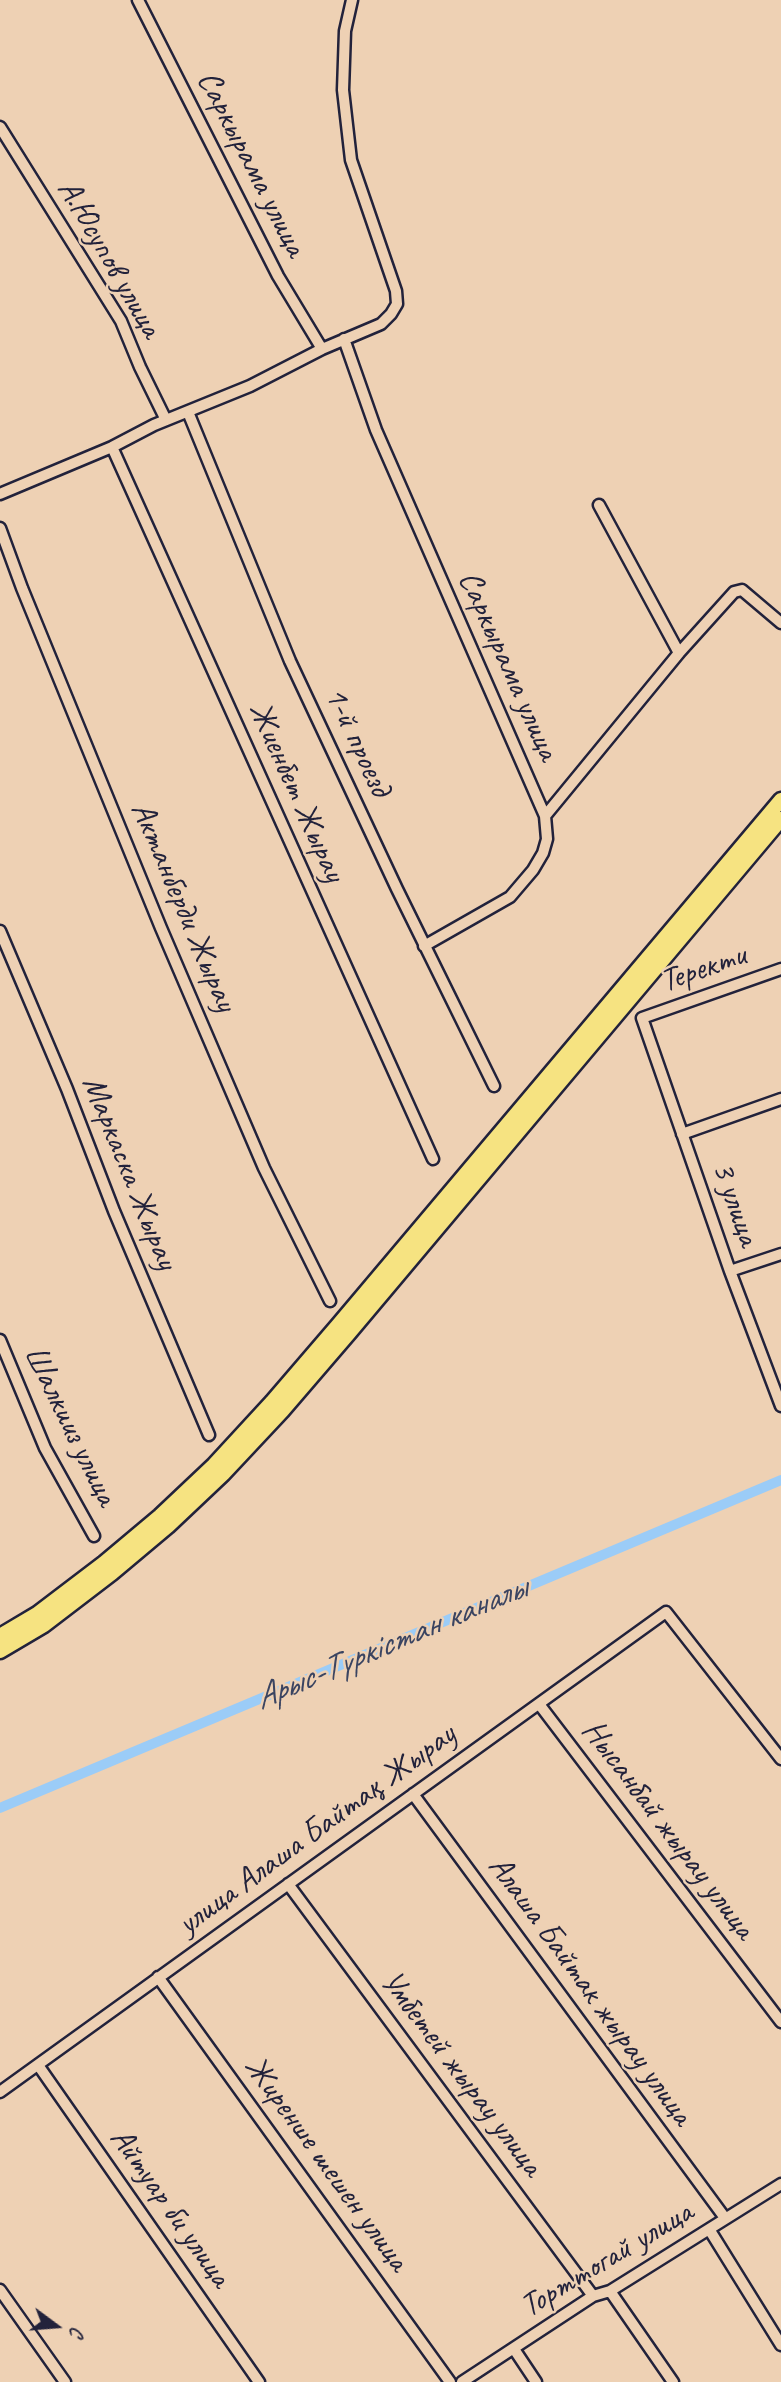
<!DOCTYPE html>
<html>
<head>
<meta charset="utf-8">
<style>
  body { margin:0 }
  #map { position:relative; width:781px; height:2382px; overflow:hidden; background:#eed1b4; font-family:Caveat,sans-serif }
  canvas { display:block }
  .north { position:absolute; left:21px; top:2291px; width:70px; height:70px; -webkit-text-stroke:5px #eed1b4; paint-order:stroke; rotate:106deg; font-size:19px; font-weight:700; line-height:28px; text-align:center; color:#22223b }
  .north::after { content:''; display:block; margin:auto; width:24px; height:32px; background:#22223b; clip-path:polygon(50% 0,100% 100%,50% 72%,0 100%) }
</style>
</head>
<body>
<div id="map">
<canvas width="781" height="2382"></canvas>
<div class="north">С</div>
</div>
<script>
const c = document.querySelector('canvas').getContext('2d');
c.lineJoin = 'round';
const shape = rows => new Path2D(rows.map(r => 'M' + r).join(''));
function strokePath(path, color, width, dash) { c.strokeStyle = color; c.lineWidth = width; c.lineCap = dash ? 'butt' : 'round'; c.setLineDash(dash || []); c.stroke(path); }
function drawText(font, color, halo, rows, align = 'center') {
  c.font = font + ' Caveat,sans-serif'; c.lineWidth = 5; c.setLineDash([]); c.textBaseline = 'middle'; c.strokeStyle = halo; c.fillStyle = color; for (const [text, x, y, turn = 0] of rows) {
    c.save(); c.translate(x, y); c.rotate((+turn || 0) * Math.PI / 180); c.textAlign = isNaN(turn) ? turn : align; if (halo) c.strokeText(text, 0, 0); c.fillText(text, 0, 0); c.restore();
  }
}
const canal = shape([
  [0,1808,781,1480]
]);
const minor = shape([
  [138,0,278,276,322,349],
  [0,127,121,321,140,367,166,420],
  [344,339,376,430,545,816,679,653,734,592,742,590,781,623],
  [188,412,290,661,397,889,494,1086],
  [112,447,433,1159],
  [0,494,112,447,154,425,250,386,322,349,381,324,391,314,397,304,396,291,351,160,343,90,345,31,352,0],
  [599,505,679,653],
  [0,528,22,588,161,928,264,1168,330,1301],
  [0,931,67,1089,114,1211,209,1435],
  [424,946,510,897,533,870,543,853,547,839,545,816],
  [781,969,642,1018,730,1271,781,1406],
  [682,1134,781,1099],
  [730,1271,781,1254],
  [0,1340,45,1448,94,1536],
  [539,1704,781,2022],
  [413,1794,725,2218],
  [288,1884,593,2296],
  [158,1977,450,2382],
  [38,2065,259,2382],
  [0,2092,666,1612,781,1759],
  [709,2229,781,2345],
  [0,2290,65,2382],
  [610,2291,673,2382],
  [514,2349,536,2382],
  [462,2382,593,2296,610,2291,781,2184]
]);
const highway = shape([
  [0,1636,37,1614,104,1563,160,1516,214,1465,272,1402,339,1324,781,800],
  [0,1651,44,1625,112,1573,168,1526,223,1474,282,1411,349,1333,781,819]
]);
const streetNames = [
  ["Саркырама улица",251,164,63],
  ["А.Юсупов улица",109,259,60],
  ["Саркырама улица",508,666,66],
  ["1-й проезд",357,742,65],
  ["Жиенбет Жырау",296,792,66],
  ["Актанберди Жырау",183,907,67],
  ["Теректи",703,969,-19],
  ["Маркаска Жырау",129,1173,68],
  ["3 улица",735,1204,71],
  ["Шалкииз улица",70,1426,64],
  ["улица Алаша Байтақ Жырау",317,1830,-36],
  ["Нысанбай жырау улица",668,1830,53],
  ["Алаша Байтак жырау улица",590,1991,54],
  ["Умбетей жырау улица",461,2074,53],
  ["Жиренше шешен улица",326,2164,54],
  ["Айтуар би улица",170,2208,55],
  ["Торттогай улица",607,2260,-31]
];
const waterNames = [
  ["Арыс-Түркістан каналы",391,1644,-23]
];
strokePath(canal, '#9bccf7', 10);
strokePath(minor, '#22223b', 15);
strokePath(highway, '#22223b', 19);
strokePath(minor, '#eed1b4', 10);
strokePath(highway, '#f6e381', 14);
drawText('33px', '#22223b', '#eed1b4', streetNames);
drawText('italic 35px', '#3a4461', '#eed1b4', waterNames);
</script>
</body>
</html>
